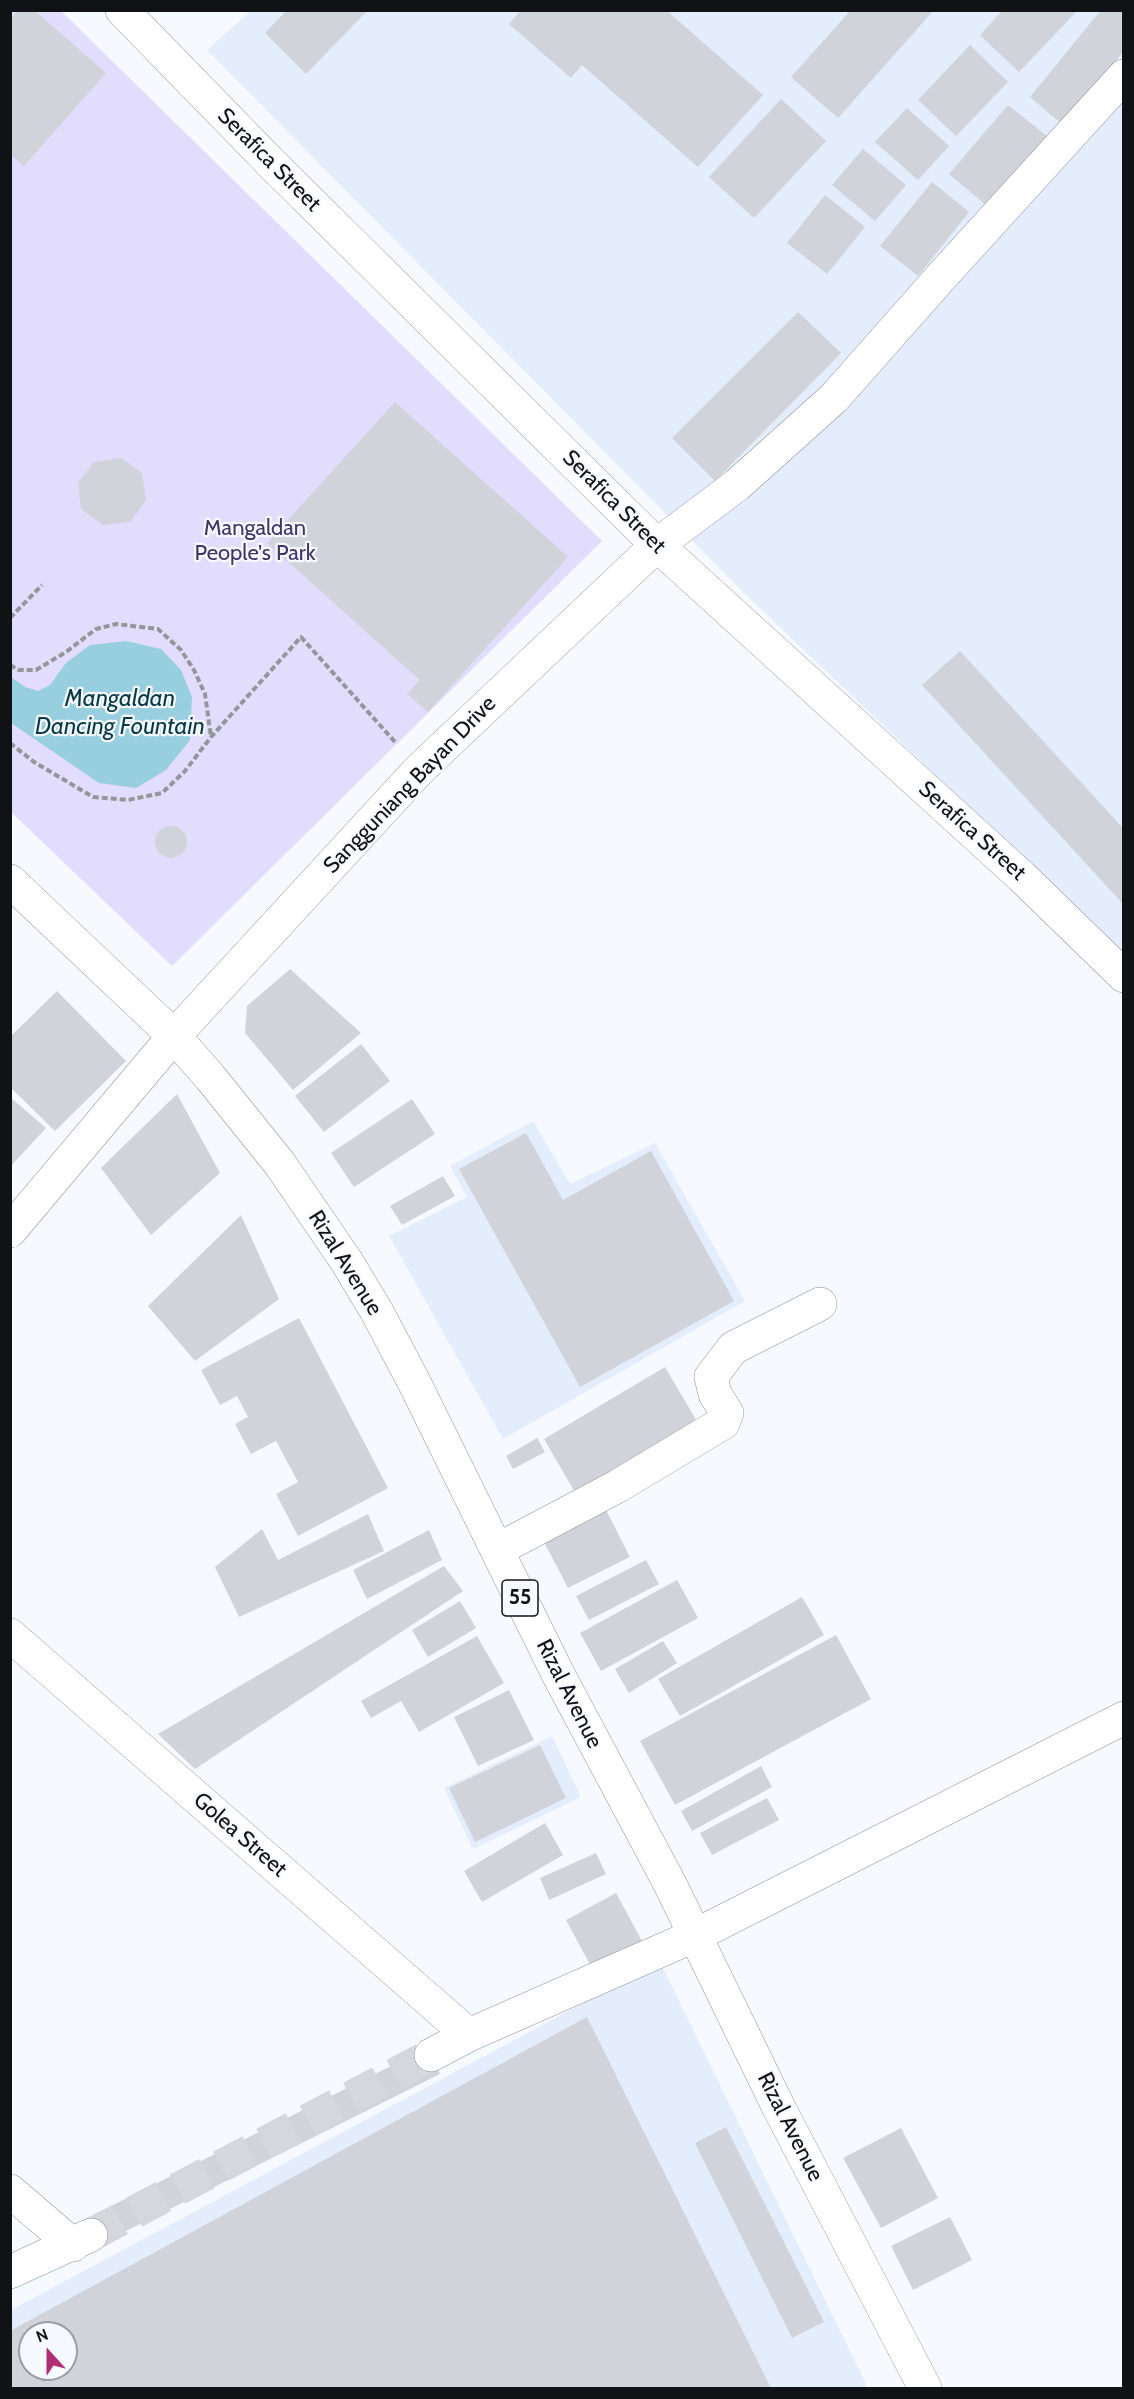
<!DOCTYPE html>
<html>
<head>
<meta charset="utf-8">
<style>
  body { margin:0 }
  #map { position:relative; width:1134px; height:2399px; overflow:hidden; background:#f6faff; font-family:Cabin,sans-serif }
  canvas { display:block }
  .frame { position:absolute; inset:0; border:12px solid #101215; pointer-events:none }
  .north { position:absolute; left:18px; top:2321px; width:60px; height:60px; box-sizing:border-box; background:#f6faff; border:2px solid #9a9da1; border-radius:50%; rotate:339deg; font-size:16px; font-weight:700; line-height:24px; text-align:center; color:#101215 }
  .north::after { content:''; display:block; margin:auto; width:21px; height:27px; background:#b12e77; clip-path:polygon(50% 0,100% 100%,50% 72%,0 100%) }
</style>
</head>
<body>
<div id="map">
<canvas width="1134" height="2399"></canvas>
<div class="frame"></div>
<div class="north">N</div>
</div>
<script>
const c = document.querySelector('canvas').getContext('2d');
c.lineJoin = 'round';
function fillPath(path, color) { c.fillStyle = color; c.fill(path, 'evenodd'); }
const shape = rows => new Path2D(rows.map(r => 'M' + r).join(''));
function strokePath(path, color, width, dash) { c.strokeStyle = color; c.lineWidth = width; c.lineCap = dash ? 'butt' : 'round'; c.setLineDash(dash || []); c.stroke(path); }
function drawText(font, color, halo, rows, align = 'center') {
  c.font = font + ' Cabin,sans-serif'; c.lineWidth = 4.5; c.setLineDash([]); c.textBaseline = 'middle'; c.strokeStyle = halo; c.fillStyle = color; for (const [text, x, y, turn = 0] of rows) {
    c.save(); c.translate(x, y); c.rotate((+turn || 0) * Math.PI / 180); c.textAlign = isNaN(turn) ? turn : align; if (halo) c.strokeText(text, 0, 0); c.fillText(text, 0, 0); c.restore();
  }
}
const built = shape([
  [252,10,1123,11,1123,953,745,594,207,50],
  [533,1121,570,1184,655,1143,745,1301,503,1439,389,1236,467,1197,450,1166],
  [552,1736,581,1797,473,1849,444,1788],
  [660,1962,868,2388,11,2388,11,2310],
  [30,2333,66,2333,66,2369,30,2369]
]);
const green = shape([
  [10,11,61,11,602,541,172,966,11,812]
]);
const water = shape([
  [126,641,161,649,181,670,192,697,190,740,166,770,136,788,99,783,11,723,11,677,25,687,38,691,50,685,66,663,90,645]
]);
const building = shape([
  [18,10,34,10,106,73,24,166,10,154,10,20],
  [287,10,364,10,366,12,306,74,265,33],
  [521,10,666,10,763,95,698,167,582,65,571,78,509,24],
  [851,10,934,10,838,118,791,77],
  [1003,10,1078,10,1019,72,980,35],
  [1101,10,1124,10,1124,51,1063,125,1030,97],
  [970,45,1008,82,956,136,918,100],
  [781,99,826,141,754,218,709,177],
  [1008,105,1047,136,987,206,949,174],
  [907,108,949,146,918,180,875,142],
  [863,149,906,185,875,221,832,185],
  [932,182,969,212,918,276,880,246],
  [825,195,865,227,827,274,787,243],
  [798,312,841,353,715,481,672,438],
  [395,402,568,557,428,712,407,694,420,680,267,543],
  [121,458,142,473,146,500,130,522,103,525,81,509,78,483,94,462],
  [960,651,1124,829,1124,905,922,685],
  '155 842a16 16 0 1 1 32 0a16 16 0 1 1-32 0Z',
  [290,969,361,1033,293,1090,245,1033,247,1006],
  [57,991,126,1061,55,1131,10,1087,10,1037],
  [361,1044,390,1081,324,1132,295,1096],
  [177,1094,220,1173,151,1235,101,1168],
  [10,1097,46,1128,10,1167],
  [412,1099,435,1134,354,1187,331,1153],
  [526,1133,563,1200,651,1151,734,1301,580,1387,459,1169],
  [443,1176,455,1196,402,1225,390,1206],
  [241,1215,279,1299,195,1361,148,1306],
  [299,1318,388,1488,298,1536,276,1494,298,1482,276,1441,251,1454,235,1424,248,1417,237,1396,220,1405,201,1370],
  [665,1367,698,1423,576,1494,544,1439],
  [537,1438,545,1452,513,1469,506,1456],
  [605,1508,630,1557,568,1588,543,1540],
  [368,1514,384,1551,239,1617,215,1567,262,1529,278,1560],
  [429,1530,442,1560,367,1599,353,1570],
  [646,1560,659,1584,589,1620,576,1596],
  [444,1566,463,1591,195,1769,158,1734],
  [677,1580,698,1618,601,1671,580,1633],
  [802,1597,824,1635,680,1716,658,1679],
  [460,1601,476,1628,428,1657,412,1630],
  [836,1635,871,1699,675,1805,640,1741],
  [477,1636,504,1683,419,1732,401,1701,371,1718,361,1701],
  [663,1641,677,1663,629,1693,615,1669],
  [509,1690,534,1740,478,1766,454,1717],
  [540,1745,566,1798,475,1842,449,1788],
  [761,1766,772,1787,692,1831,681,1811],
  [767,1798,779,1820,712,1855,700,1833],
  [545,1823,563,1855,482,1902,464,1871],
  [596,1853,606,1874,549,1900,540,1878],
  [616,1893,642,1941,592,1968,566,1920],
  [587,2017,771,2388,10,2388,10,2331],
  [30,2333,66,2333,66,2369,30,2369],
  [427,2048,440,2074,96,2246,83,2220],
  [726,2127,824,2322,792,2338,695,2143],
  [901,2128,938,2198,881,2228,843,2158],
  [950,2217,972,2260,913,2290,891,2246]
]);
const minorTunnel = shape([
  [91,2235,431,2055]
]);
const path = shape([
  [10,618,42,585],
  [10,665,19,670,36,670,66,652,96,629,116,624,158,629,181,650,194,670,205,694,211,737],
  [10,743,34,762,93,797,128,800,162,793,185,771,211,737,301,637,395,742]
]);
const minor = shape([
  [122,10,272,164,657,545,1021,876,1124,976],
  [10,1231,174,1036,419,770,657,545,737,485,834,398,941,277,1124,76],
  [497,1550,618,1486,723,1423,727,1413,715,1394,711,1377,733,1348,820,1304],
  [10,1635,469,2035],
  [431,2055,469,2035,696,1935,1124,1718],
  [10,2191,73,2245],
  [10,2272,91,2235]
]);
const highway = shape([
  [10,881,174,1036,210,1077,280,1164,347,1262,377,1312,414,1382,558,1674,670,1884,778,2106,925,2388]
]);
const shields = [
  [520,1598,36]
];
const shieldNames = [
  ["55",520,1598]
];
const streetNames = [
  ["Serafica Street",269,160,45],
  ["Serafica Street",614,502,45],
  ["Sangguniang Bayan Drive",410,785,-46],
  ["Serafica Street",972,831,42],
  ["Rizal Avenue",345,1263,58],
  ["Rizal Avenue",569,1694,63],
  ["Golea Street",240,1835,41],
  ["Rizal Avenue",790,2127,63]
];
const parkNames = [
  ["Mangaldan",255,529],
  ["People's Park",255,554]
];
const waterNames = [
  ["Mangaldan",120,699],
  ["Dancing Fountain",120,727]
];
fillPath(built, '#e3edfc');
fillPath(green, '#e2dcfd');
fillPath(water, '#98cfdf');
fillPath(building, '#d1d3db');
strokePath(minorTunnel, '#d4d7dc', 33, [33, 16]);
strokePath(minor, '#8f949b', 34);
strokePath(highway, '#8f949b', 34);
strokePath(path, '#93969a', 4, [6, 3]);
strokePath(minor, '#fff', 33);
strokePath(highway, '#fff', 33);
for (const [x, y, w] of shields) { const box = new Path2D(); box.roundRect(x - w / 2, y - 18, w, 36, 4.5); c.fillStyle = '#f6faff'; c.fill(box); strokePath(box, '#101215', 1.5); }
drawText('bold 21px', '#101215', null, shieldNames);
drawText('22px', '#101215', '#f6faff', streetNames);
drawText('22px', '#423369', '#f6faff', parkNames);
drawText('italic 24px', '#063a46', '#f6faff', waterNames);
</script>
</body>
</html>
